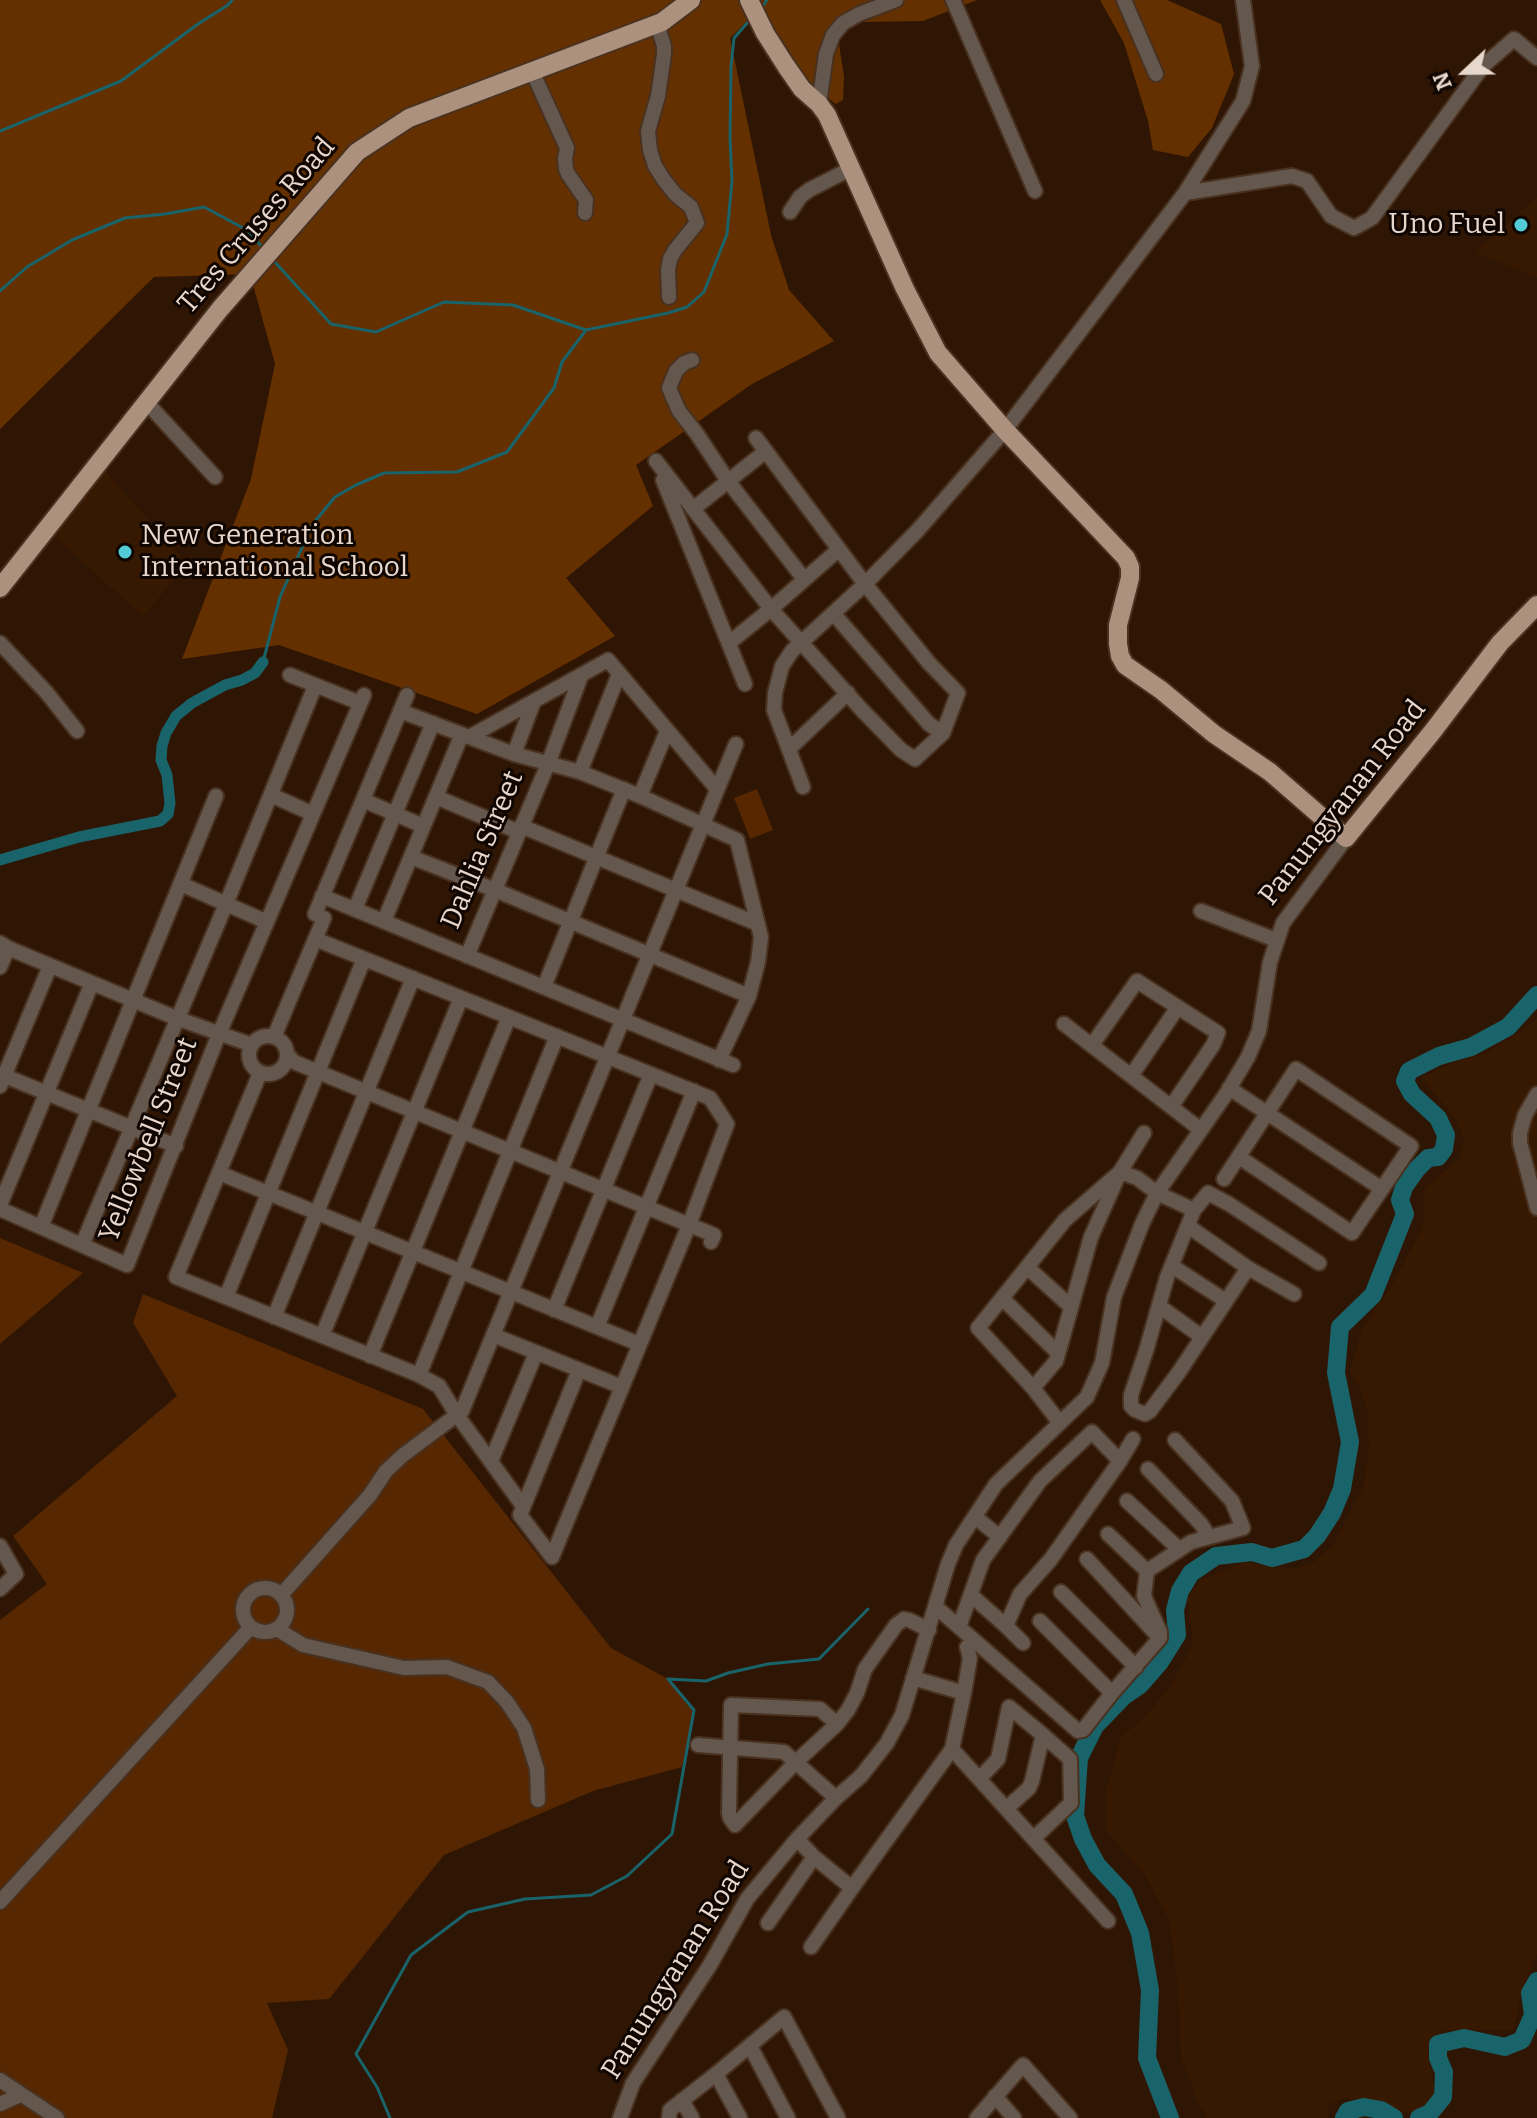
<!DOCTYPE html>
<html>
<head>
<meta charset="utf-8">
<style>
  body { margin:0 }
  #map { position:relative; width:1537px; height:2118px; overflow:hidden; background:#2f1604; font-family:Bitter,serif }
  canvas { display:block }
  .north { position:absolute; left:1425px; top:32px; width:80px; height:80px; -webkit-text-stroke:6px #0f0501; paint-order:stroke; rotate:248deg; font-size:22px; font-weight:700; line-height:32px; text-align:center; color:#e8d7cc }
  .north::after { content:''; display:block; margin:auto; width:28px; height:36px; background:#e8d7cc; clip-path:polygon(50% 0,100% 100%,50% 72%,0 100%) }
</style>
</head>
<body>
<div id="map">
<canvas width="1537" height="2118"></canvas>
<div class="north">N</div>
</div>
<script>
const c = document.querySelector('canvas').getContext('2d');
c.lineJoin = 'round';
function fillPath(path, color) { c.fillStyle = color; c.fill(path, 'evenodd'); }
const shape = rows => new Path2D(rows.map(r => 'M' + r).join(''));
function strokePath(path, color, width, dash) { c.strokeStyle = color; c.lineWidth = width; c.lineCap = dash ? 'butt' : 'round'; c.setLineDash(dash || []); c.stroke(path); }
function drawText(font, color, halo, rows, align = 'center') {
  c.font = font + ' Bitter,serif'; c.lineWidth = 6; c.setLineDash([]); c.textBaseline = 'middle'; c.strokeStyle = halo; c.fillStyle = color; for (const [text, x, y, turn = 0] of rows) {
    c.save(); c.translate(x, y); c.rotate((+turn || 0) * Math.PI / 180); c.textAlign = isNaN(turn) ? turn : align; if (halo) c.strokeText(text, 0, 0); c.fillText(text, 0, 0); c.restore();
  }
}
const built = shape([
  [1537,197,1537,278,1475,252],
  [103,469,188,564,143,616,53,535],
  [1537,1017,1537,1954,1523,1986,1513,2031,1447,2030,1431,2037,1428,2056,1435,2095,1415,2113,1389,2113,1370,2100,1344,2098,1329,2104,1328,2118,1207,2118,1195,2098,1191,2081,1181,2059,1178,1986,1169,1920,1145,1875,1106,1830,1106,1791,1121,1737,1145,1717,1169,1688,1193,1645,1188,1597,1200,1581,1243,1562,1272,1567,1299,1568,1314,1562,1333,1546,1363,1487,1369,1449,1367,1408,1361,1390,1350,1373,1362,1329,1391,1287,1423,1227,1425,1188,1460,1158,1464,1140,1457,1121,1422,1078,1456,1061,1484,1054,1528,1027]
]);
const green = shape([
  [757,789,773,830,750,839,734,798],
  [0,1238,83,1273,0,1344],
  [143,1294,423,1409,611,1648,668,1679,694,1710,682,1767,593,1791,444,1855,329,1999,267,2003,288,2050,272,2118,0,2118,0,1620,47,1584,13,1536,177,1396,133,1323]
]);
const forest = shape([
  [0,0,977,0,923,21,861,22,838,37,844,77,843,100,836,104,804,81,760,9,730,38,771,235,789,290,834,341,752,384,636,465,653,506,566,578,615,636,477,714,279,645,182,659,251,479,275,364,250,274,154,277,0,429],
  [1100,0,1167,0,1221,24,1234,74,1212,128,1188,157,1153,150,1148,121,1124,43]
]);
const stream = shape([
  [762,7,767,0],
  [0,131,121,81,198,24,228,5,232,0],
  [274,261,331,324,376,332,444,302,513,305,586,330],
  [0,291,27,267,72,240,125,218,165,214,204,207,247,230,262,247],
  [263,662,280,597,312,525,335,497,356,485,384,473,457,472,507,452,554,388,562,362,586,330,668,313,687,307,704,292,727,234,732,181,730,138,731,67,734,38,749,21],
  [668,1679,706,1681,728,1673,768,1664,819,1659,868,1609],
  [390,2118,377,2087,356,2054,411,1955,468,1912,525,1899,591,1895,627,1876,672,1834,694,1710,668,1679]
]);
const canal = shape([
  [0,860,79,837,160,821,168,814,170,803,167,775,161,760,162,746,166,733,176,716,192,703,225,685,242,680,255,673,263,662]
]);
const river = shape([
  [1170,2118,1147,2058,1150,1990,1140,1933,1124,1894,1097,1865,1083,1839,1075,1816,1079,1758,1095,1726,1124,1696,1140,1685,1160,1662,1177,1635,1175,1610,1180,1591,1191,1573,1216,1556,1252,1552,1272,1558,1304,1549,1317,1536,1332,1513,1342,1489,1350,1442,1336,1373,1340,1327,1373,1295,1405,1214,1400,1200,1404,1187,1416,1170,1428,1158,1438,1157,1444,1149,1446,1135,1438,1118,1412,1094,1405,1081,1409,1071,1439,1056,1471,1047,1508,1027,1537,995],
  [1344,2118,1348,2111,1364,2107,1381,2110,1394,2118],
  [1419,2118,1430,2113,1443,2097,1444,2072,1438,2058,1438,2044,1464,2038,1505,2047,1522,2040,1533,2015,1530,1993,1537,1981]
]);
const minor = shape([
  [953,0,1035,191],
  [1124,0,1156,74],
  [657,24,664,46,664,54,658,96,648,131,650,150,655,166,664,180,675,194,691,207,697,223,675,250,670,259,668,270,669,297],
  [532,71,567,148,565,159,566,169,568,174,586,200,585,213],
  [819,104,826,54,833,35,843,23,859,14,896,0],
  [1185,193,1292,176,1307,181,1331,216,1354,228,1372,218,1483,66,1514,39,1537,58],
  [790,212,800,197,809,190,852,168],
  [692,360,684,363,676,371,669,388,679,411,697,434,728,481,804,579],
  [148,404,215,477],
  [656,461,771,609,861,709,901,750,915,759,943,733,958,693,929,663,865,584,756,438],
  [663,480,745,684],
  [693,509,766,451],
  [833,613,929,724,943,733],
  [0,643,47,693,77,731],
  [729,643,771,609,838,550],
  [290,675,360,703],
  [400,711,514,754,580,772,640,796,737,840,761,937,758,962,749,996,719,1060],
  [469,737,608,660,717,789],
  [789,749,848,693],
  [514,754,534,701],
  [580,772,619,674],
  [803,787,774,710,775,693,782,666,792,651,865,584,918,530,1005,430,1185,193,1243,101,1252,66,1243,0],
  [271,795,313,814],
  [640,796,667,731],
  [436,797,519,832],
  [363,800,423,826],
  [521,826,758,924],
  [411,857,495,890,749,996],
  [181,884,267,922],
  [322,896,733,1065],
  [355,909,433,723],
  [1201,911,1276,940],
  [315,914,407,695],
  [384,921,462,734],
  [315,939,710,1098,727,1124,689,1225,552,1557],
  [0,943,8,948,176,1018,252,1045],
  [467,956,548,764,581,676],
  [0,967,8,948],
  [544,987,624,789],
  [1064,1024,1201,1130],
  '249 1055a19 19 0 1 1 38 0a19 19 0 1 1-38 0Z',
  [274,1037,324,918],
  [1092,1045,1137,981,1218,1033,1213,1045,1171,1107],
  [287,1054,294,1062,714,1235,711,1242],
  [260,1073,176,1277,419,1375,439,1386,457,1415,523,1506],
  [0,1074,176,1146],
  [1131,1076,1178,1007],
  [0,1086,50,966],
  [1229,1088,1382,1189],
  [1537,1094,1525,1115,1520,1133,1520,1143,1537,1208],
  [1144,1133,1120,1172,1091,1237,1056,1361,1033,1388,978,1328,1065,1220,1120,1172,1137,1178,1157,1193,1194,1210],
  [219,1173,639,1344],
  [1224,1179,1296,1069,1411,1146,1352,1233,1239,1157],
  [0,1205,92,983],
  [0,1209,127,1265,219,1034,364,695],
  [1188,1226,1248,1268,1294,1294],
  [41,1227,216,796],
  [82,1245,226,904,315,686],
  [1172,1266,1226,1301],
  [1027,1267,1070,1306],
  [1248,1268,1179,1372,1150,1411,1145,1414,1135,1410,1131,1406,1131,1395,1146,1351,1167,1277,1194,1210,1208,1193,1229,1204,1319,1263],
  [226,1297,364,959],
  [1002,1298,1058,1353],
  [1159,1306,1202,1337],
  [554,1310,651,1074],
  [274,1317,413,978],
  [597,1327,694,1091],
  [493,1335,622,1387],
  [322,1336,461,998],
  [370,1356,509,1017],
  [419,1375,557,1036],
  [1033,1388,1060,1423],
  [491,1461,536,1353],
  [1148,1469,1201,1524,1209,1537],
  [1127,1501,1179,1549],
  [975,1517,1000,1537],
  [1108,1534,1147,1571],
  [0,1546,16,1574,0,1589],
  [552,1557,520,1515,579,1370],
  [1087,1559,1157,1635],
  '243 1610a22 22 0 1 1 44 0a22 22 0 1 1-44 0Z',
  [1061,1592,1136,1667],
  [282,1594,370,1495,386,1471,402,1456,462,1411,736,744],
  [972,1596,1006,1626,1020,1594,1051,1559,1120,1461],
  [936,1607,1078,1731,1083,1730,1112,1693,1160,1638,1160,1632,1144,1596,1147,1571,1191,1542,1243,1528,1232,1501,1175,1440],
  [1040,1621,1112,1693],
  [1006,1626,1023,1643],
  [959,1627,983,1560,1040,1481,1092,1432,1120,1461,1133,1439],
  [277,1629,303,1645,404,1668,447,1667,488,1682,507,1702,524,1728,537,1769,538,1800],
  [964,1693,970,1658,967,1647],
  [837,1724,820,1709,731,1705,729,1813,730,1818,735,1825,796,1762,837,1724,848,1710,857,1693,865,1669,896,1625,904,1619,909,1620,929,1630],
  [698,1745,784,1752,836,1798],
  [952,1749,1108,1921],
  [980,1778,998,1759,1009,1707,1043,1735,1032,1781,1029,1788,1007,1808],
  [1034,1838,1071,1803,1070,1759,1043,1735],
  [797,1839,814,1857,852,1888],
  [0,1902,251,1627],
  [768,1923,814,1857],
  [811,1947,852,1888,952,1749,964,1693,913,1678],
  [750,2046,788,2118],
  [716,2074,740,2118],
  [0,2080,57,2118],
  [995,2096,1014,2118],
  [682,2100,692,2118],
  [0,2104,20,2095],
  [620,2118,633,2083,710,1965,747,1899,797,1839,836,1798,861,1776,887,1743,902,1715,948,1564,956,1545,996,1484,1087,1397,1102,1363,1114,1297,1142,1224,1157,1193,1226,1094,1248,1057,1259,1031,1270,962,1283,923,1346,838],
  [669,2118,670,2110,716,2074,784,2017,838,2118],
  [977,2118,1023,2065,1070,2118]
]);
const major = shape([
  [749,0,765,33,786,66,802,89,819,104,827,115,905,289,938,353,1005,430,1126,558,1130,567,1130,578,1118,625,1118,644,1120,656,1125,665,1161,690,1214,734,1270,772,1346,838,1433,731,1500,643,1537,605],
  [0,588,220,309,357,152,409,118,662,22,691,0]
]);
const markers = [
  [1521,225,8,"#52cbd7"],
  [125,552,8,"#52cbd7"]
];
const poiNames = [
  ["Uno Fuel",1505,225],
  ["New Generation",141,536,"left"],
  ["International School",141,568,"left"]
];
const streetNames = [
  ["Tres Cruses Road",257,226,-49],
  ["Panungyanan Road",1343,803,-52],
  ["Dahlia Street",483,850,-67],
  ["Yellowbell Street",149,1140,-68],
  ["Panungyanan Road",676,1970,-58]
];
fillPath(built, '#371902');
fillPath(green, '#562700');
fillPath(forest, '#653000');
strokePath(stream, '#19636a', 3);
strokePath(canal, '#19636a', 11);
strokePath(river, '#19636a', 18);
strokePath(minor, '#493120', 18);
strokePath(major, '#493120', 22);
strokePath(minor, '#64574e', 14);
strokePath(major, '#ad917f', 18);
for (const [x, y, r, color] of markers) { const dot = new Path2D(); dot.arc(x, y, r, 0, 2 * Math.PI); c.fillStyle = color; c.fill(dot); strokePath(dot, '#0f0501', 3); }
drawText('28px', '#e8d7cc', '#0f0501', poiNames, 'right');
drawText('28px', '#e8d7cc', '#0f0501', streetNames);
</script>
</body>
</html>
